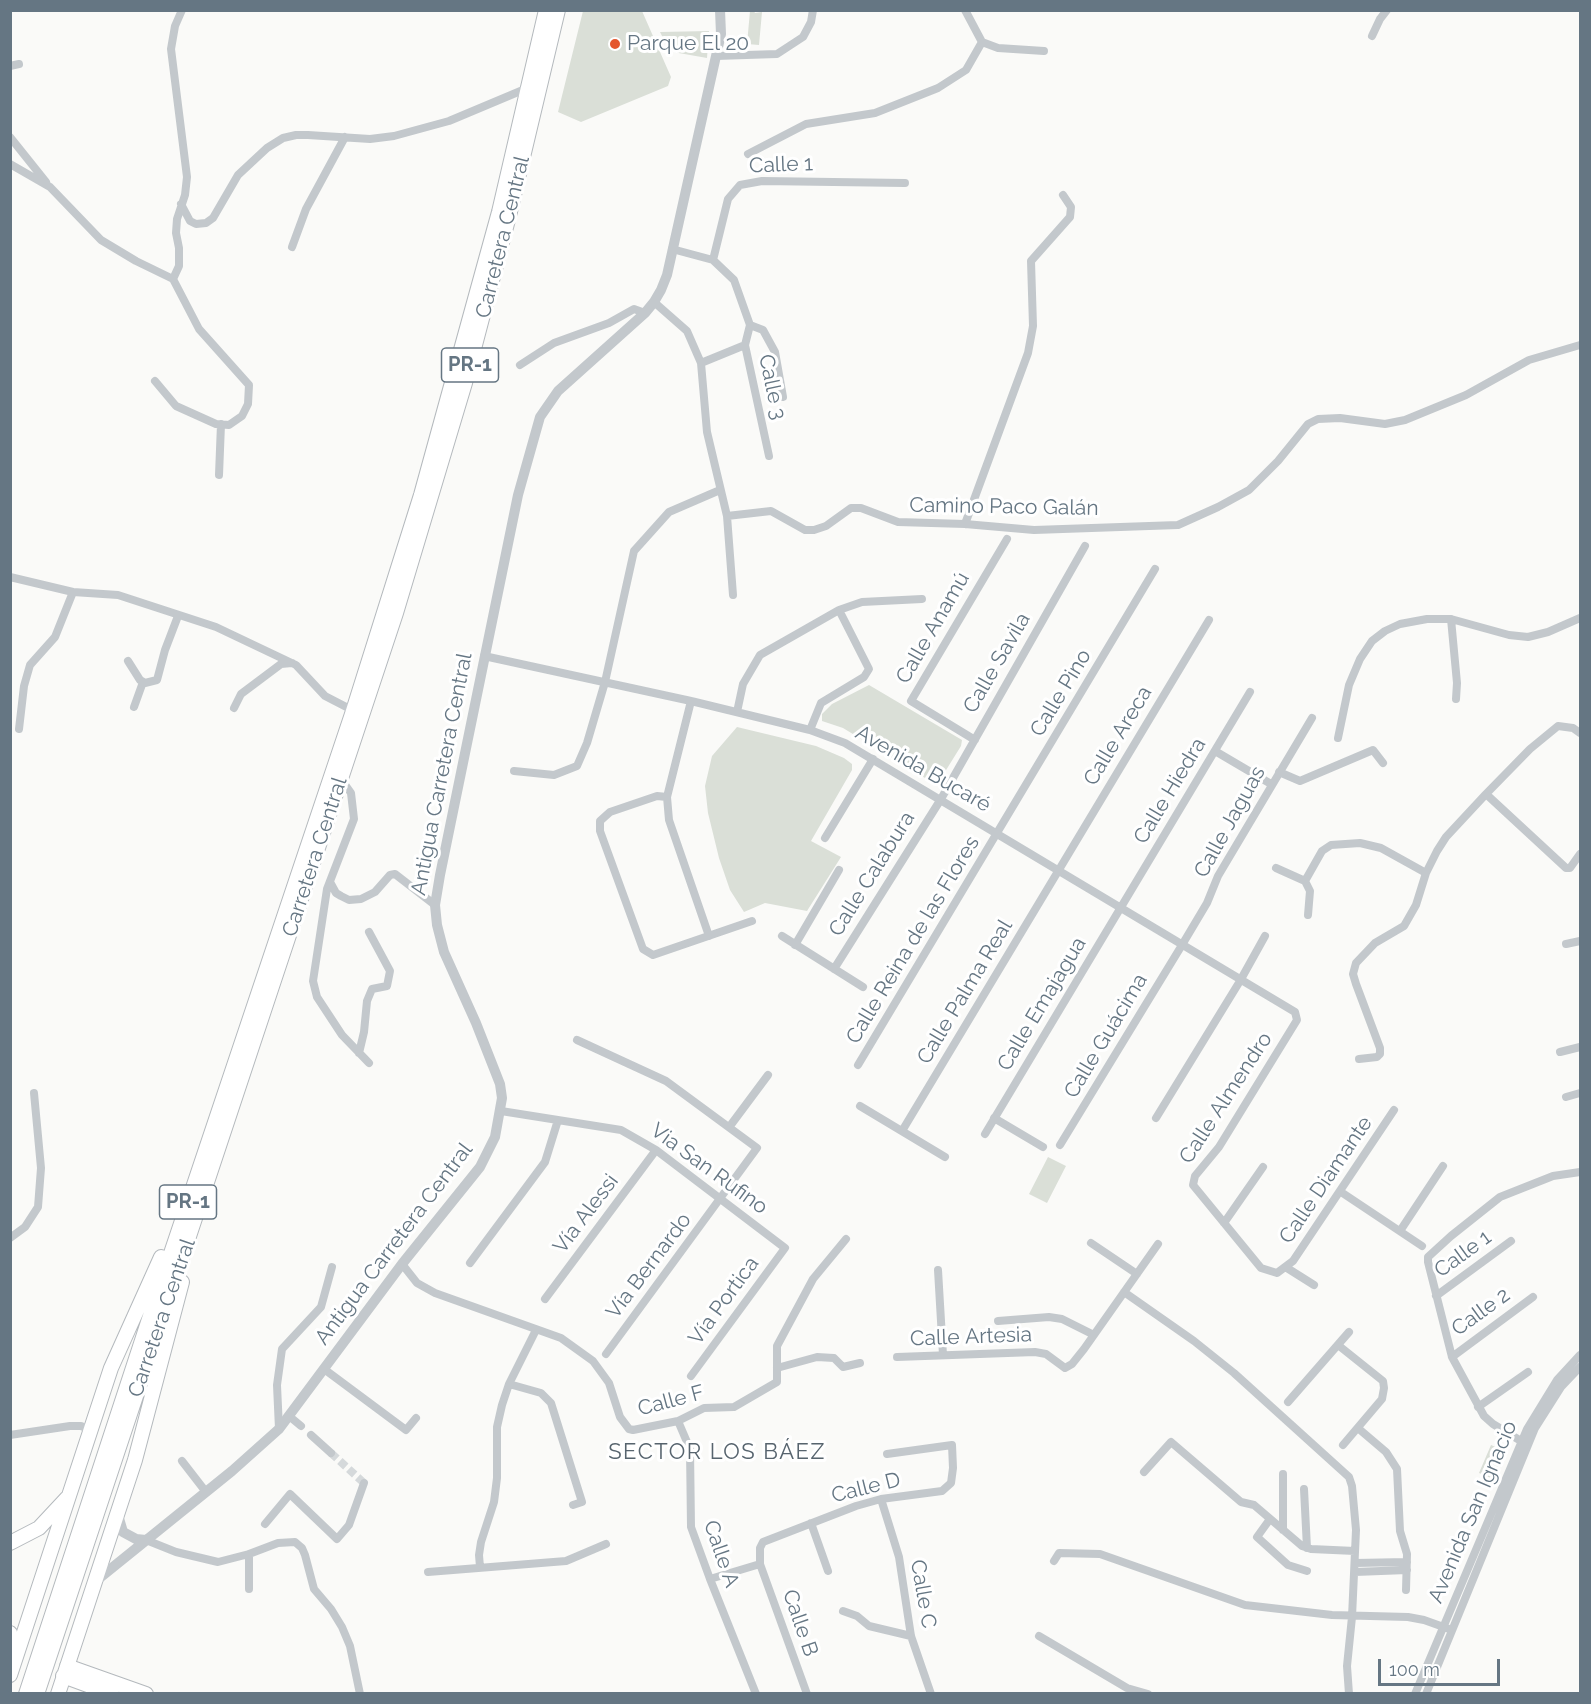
<!DOCTYPE html>
<html>
<head>
<meta charset="utf-8">
<style>
  body { margin:0 }
  #map { position:relative; width:1591px; height:1704px; overflow:hidden; background:#fafaf8; font-family:Raleway,sans-serif }
  canvas { display:block }
  .frame { position:absolute; inset:0; border:12px solid #657683; pointer-events:none }
  .scale { position:absolute; left:1378px; top:1659px; width:122px; height:27px; box-sizing:border-box; border:3px solid #657683; border-top:0; padding-left:8px; font-size:18px; line-height:21px; white-space:nowrap; color:#657683; -webkit-text-stroke:4px #fff; paint-order:stroke }
</style>
</head>
<body>
<div id="map">
<canvas width="1591" height="1704"></canvas>
<div class="frame"></div>
<div class="scale">100 m</div>
</div>
<script>
const c = document.querySelector('canvas').getContext('2d');
c.lineJoin = 'round';
function fillPath(path, color) { c.fillStyle = color; c.fill(path, 'evenodd'); }
const shape = rows => new Path2D(rows.map(r => 'M' + r).join(''));
function strokePath(path, color, width, dash) { c.strokeStyle = color; c.lineWidth = width; c.lineCap = dash ? 'butt' : 'round'; c.setLineDash(dash || []); c.stroke(path); }
function drawText(font, color, halo, rows, align = 'center') {
  c.font = font + ' Raleway,sans-serif'; c.lineWidth = 6; c.setLineDash([]); c.textBaseline = 'middle'; c.strokeStyle = halo; c.fillStyle = color; for (const [text, x, y, turn = 0] of rows) {
    c.save(); c.translate(x, y); c.rotate((+turn || 0) * Math.PI / 180); c.textAlign = isNaN(turn) ? turn : align; if (halo) c.strokeText(text, 0, 0); c.fillText(text, 0, 0); c.restore();
  }
}
const green = shape([
  [583,11,642,11,671,77,668,86,581,122,558,112],
  [750,11,754,11,755,13,762,12,759,45,747,44],
  [709,31,707,58,673,52,668,48,660,32],
  [869,685,962,740,961,746,938,783,930,781,843,728,822,721,822,714,832,704],
  [737,727,816,746,844,758,852,764,852,770,811,841,841,857,807,911,765,903,744,912,730,890,719,858,708,813,705,786,712,756],
  [1048,1157,1066,1166,1047,1203,1029,1194],
  [1491,1445,1505,1451,1493,1479,1479,1473]
]);
const minorTunnel = shape([
  [331,1453,364,1483]
]);
const minor = shape([
  [965,10,982,42,998,48,1044,51],
  [1372,36,1380,19,1387,10],
  [716,56,777,54,803,37,811,22,813,10],
  [10,66,19,64],
  [10,137,46,182],
  [748,154,806,124,875,113,938,88,966,70,982,42],
  [10,164,50,187,101,240,136,261,173,279],
  [181,204,190,221,196,224,206,223,213,218,238,175,267,148,283,138,296,135,308,135,370,139,394,136,449,121,530,87],
  [292,247,306,209,345,137],
  [672,249,713,260,734,280,750,325,763,330,775,352,783,397],
  [713,260,728,199,740,185,762,181,905,183],
  [173,279,179,266,179,248,176,233,177,219,185,195,187,177,171,49,175,26,182,10],
  [654,302,687,331,701,363,707,432,727,516,733,595],
  [750,325,745,345,769,456],
  [701,363,745,345],
  [520,365,554,343,609,323,634,309,645,313],
  [155,381,176,406,216,424,229,425,242,416,248,404,249,385,199,329,173,279],
  [219,475,221,424],
  [727,516,771,511,805,530,814,530,826,526,851,508,861,508,898,522,965,524,1034,530,1178,525,1218,507,1249,490,1278,461,1308,424,1318,419,1340,418,1385,424,1405,420,1466,395,1529,360,1580,345],
  [965,524,1028,353,1033,326,1031,261,1070,217,1071,207,1063,195],
  [10,577,73,592,118,595,216,627,296,665,325,696,356,712],
  [1451,619,1457,683,1456,699],
  [484,656,691,701,810,730,845,743,1295,1012,1297,1020,1219,1147,1195,1176,1193,1185,1261,1268,1277,1273,1293,1261,1394,1110],
  [128,661,140,680,145,683,157,680,165,650,178,616],
  [691,701,667,797,669,820,709,936],
  [134,707,143,682],
  [234,708,241,694,281,664,292,663],
  [737,712,743,684,760,655,839,610,862,602,922,599],
  [19,729,24,686,30,665,55,637,73,592],
  [810,730,821,703,864,677,869,669,839,610],
  [1338,738,1349,685,1360,659,1372,641,1385,631,1400,624,1427,619,1451,619,1509,635,1528,637,1548,632,1580,618],
  [975,740,911,701,1007,539],
  [1215,751,1271,784],
  [514,771,554,775,577,766,587,743,605,682,634,551,669,512,720,490],
  [1279,772,1300,781,1373,750,1383,763],
  [341,779,351,793,354,819,327,889,313,981,317,997,342,1035,369,1063],
  [1486,794,1566,868,1570,868,1580,854],
  [667,797,657,796,610,812,600,821,600,831,643,949,653,955,752,921],
  [825,838,873,759],
  [1276,868,1305,881],
  [330,882,336,893,341,896,349,900,361,899,375,892,390,875,395,874,435,905],
  [1308,915,1310,891,1305,881,1322,851,1331,845,1360,843,1381,848,1426,873],
  [782,936,863,987],
  [1566,944,1580,941],
  [795,945,839,870],
  [834,969,941,799,1085,546],
  [577,1040,666,1081,757,1148,606,1354],
  [1560,1052,1580,1047],
  [359,1053,364,1032,367,1001,372,989,387,986,390,971,369,932],
  [1359,1059,1377,1057,1380,1054,1380,1048,1356,984,1353,974,1356,963,1375,943,1404,926,1416,905,1426,873,1437,851,1446,837,1486,794,1530,749,1558,726,1573,728,1580,733],
  [858,1065,1155,569],
  [1566,1097,1580,1093],
  [860,1106,945,1157],
  [501,1111,621,1130,656,1150,785,1248,691,1376],
  [994,1118,1043,1147],
  [1156,1118,1240,981,1265,936],
  [730,1126,768,1075],
  [902,1131,1209,620],
  [985,1134,1250,692],
  [1060,1145,1182,945,1207,903,1218,876,1312,718],
  [1341,1192,1422,1246],
  [1224,1223,1263,1167],
  [1400,1231,1443,1166],
  [10,1238,25,1227,38,1207,41,1168,34,1093],
  [1091,1243,1137,1274],
  [470,1263,545,1162,558,1120],
  [402,1264,417,1283,435,1293,561,1338,593,1361,609,1383,620,1417,629,1429,633,1430,678,1421,704,1408,734,1407,777,1382,777,1346,813,1279,846,1239],
  [1287,1268,1314,1285],
  [938,1270,943,1355],
  [1124,1292,1194,1341,1234,1373,1349,1477,1352,1486,1356,1530,1352,1617,1347,1666,1349,1694],
  [1436,1296,1511,1241],
  [545,1299,656,1150],
  [998,1321,1049,1317,1062,1319,1094,1335],
  [1338,1345,1383,1381,1384,1388,1382,1399,1343,1445],
  [897,1357,1035,1352,1046,1354,1065,1368,1072,1364,1084,1349,1158,1244],
  [1452,1357,1533,1297],
  [777,1368,817,1357,834,1358,843,1367,860,1363],
  [324,1369,406,1430,416,1418],
  [509,1384,541,1393,551,1403,582,1502,573,1505],
  [1288,1402,1349,1332],
  [1478,1407,1528,1372],
  [289,1416,301,1426],
  [678,1421,690,1449,691,1527,710,1579,756,1694],
  [279,1429,277,1385,282,1349,321,1307,332,1267],
  [1359,1429,1386,1452,1397,1469,1400,1531,1407,1554,1406,1590],
  [10,1435,70,1426,81,1426,91,1430],
  [311,1435,331,1453],
  [1521,1441,1493,1424,1484,1416,1452,1357,1428,1262,1428,1257,1451,1236,1500,1197,1553,1176,1580,1172],
  [182,1461,206,1492],
  [1144,1472,1171,1442,1241,1502,1254,1505,1302,1546,1311,1549,1355,1551],
  [1283,1474,1283,1530],
  [1304,1489,1307,1548],
  [881,1499,899,1557,911,1636,931,1694],
  [1270,1519,1257,1537,1288,1565,1307,1571],
  [811,1523,828,1571],
  [265,1524,290,1494,337,1539,349,1525,364,1483],
  [146,1540,176,1552,218,1562,249,1554,278,1543,295,1542,302,1548,305,1555,314,1589,331,1609,342,1627,350,1646,360,1694],
  [1054,1561,1059,1553,1100,1554,1245,1605,1332,1615,1408,1617,1424,1620,1452,1630],
  [1355,1563,1407,1562],
  [480,1567,479,1555,481,1542,494,1502,497,1478,497,1427,502,1405,509,1384,536,1330],
  [428,1572,566,1561,606,1544],
  [1355,1572,1407,1570],
  [710,1579,760,1564],
  [249,1589,249,1554],
  [843,1611,857,1616,869,1626,911,1636],
  [1039,1636,1127,1688,1148,1694],
  [807,1694,760,1564,760,1548,763,1542,856,1506,881,1499,942,1491,951,1483,953,1468,952,1445,887,1454],
  [1415,1694,1527,1429,1557,1380,1580,1355],
  [1426,1694,1535,1428,1561,1387,1580,1367]
]);
const tertiary = shape([
  [118,1515,123,1532,136,1539,146,1540],
  [97,1580,232,1471,279,1429,402,1264,480,1167,495,1137,502,1098,500,1084,476,1023,444,952,437,925,435,905,440,875,518,495,540,417,558,391,645,313,654,302,661,290,667,275,716,56,721,34,720,10]
]);
const trunk = shape([
  [10,1543,39,1528,67,1498],
  [10,1633,14,1660],
  [67,1666,146,1694],
  [10,1675,111,1368,161,1257],
  [63,1676,112,1694],
  [26,1694,151,1313,353,711,421,495,499,212,546,10],
  [37,1694,396,613,465,383,509,216,558,10],
  [58,1694,135,1460,182,1282]
]);
const markers = [
  [615,44,6,"#e4572e"]
];
const shields = [
  [470,365,57],
  [188,1202,57]
];
const shieldNames = [
  ["PR-1",470,365],
  ["PR-1",188,1202]
];
const poiNames = [
  ["Parque El 20",627,44]
];
const streetNames = [
  ["Calle 1",781,165,-2],
  ["Carretera Central",503,237,-76],
  ["Calle 3",772,387,78],
  ["Camino Paco Galán",1004,507,1],
  ["Calle Anamú",933,628,-60],
  ["Calle Savila",997,663,-60],
  ["Calle Pino",1061,693,-59],
  ["Calle Areca",1118,736,-59],
  ["Avenida Bucaré",923,769,30],
  ["Antigua Carretera Central",442,774,-79],
  ["Calle Hiedra",1170,791,-59],
  ["Calle Jaguas",1230,822,-61],
  ["Carretera Central",315,857,-72],
  ["Calle Calabura",872,874,-58],
  ["Calle Reina de las Flores",913,940,-59],
  ["Calle Palma Real",965,992,-59],
  ["Calle Emajagua",1042,1004,-59],
  ["Calle Guácima",1106,1036,-59],
  ["Calle Almendro",1226,1098,-57],
  ["Via San Rufino",709,1169,36],
  ["Calle Diamante",1326,1180,-56],
  ["Vía Alessi",586,1214,-53],
  ["Antigua Carretera Central",394,1244,-53],
  ["Calle 1",1463,1254,-36],
  ["Vía Bernardo",649,1266,-53],
  ["Vía Portica",724,1301,-54],
  ["Calle 2",1481,1312,-36],
  ["Carretera Central",162,1318,-71],
  ["Calle Artesia",971,1337,-2],
  ["Calle F",671,1401,-15],
  ["Calle D",866,1488,-14],
  ["Avenida San Ignacio",1473,1512,-67],
  ["Calle A",721,1554,71],
  ["Calle C",923,1594,80],
  ["Calle B",800,1623,71]
];
const neighbourhoodNames = [
  ["SECTOR LOS BÁEZ",717,1452]
];
fillPath(green, '#dadfd7');
strokePath(minorTunnel, '#d5d9db', 8, [8, 4]);
strokePath(trunk, '#b4b9bd', 16);
strokePath(minor, '#c3c8cc', 8);
strokePath(tertiary, '#c3c8cc', 10);
strokePath(trunk, '#fff', 14);
for (const [x, y, r, color] of markers) { const dot = new Path2D(); dot.arc(x, y, r, 0, 2 * Math.PI); c.fillStyle = color; c.fill(dot); strokePath(dot, '#fff', 2); }
for (const [x, y, w] of shields) { const box = new Path2D(); box.roundRect(x - w / 2, y - 17, w, 34, 4.5); c.fillStyle = '#fff'; c.fill(box); strokePath(box, '#657683', 1.5); }
drawText('bold 20px', '#657683', null, shieldNames);
drawText('21px', '#657683', '#fff', poiNames, 'left');
drawText('21px', '#657683', '#fff', streetNames);
c.letterSpacing = '1.5px';
drawText('22px', '#57646e', '#fff', neighbourhoodNames);
c.letterSpacing = '0px';
</script>
</body>
</html>
